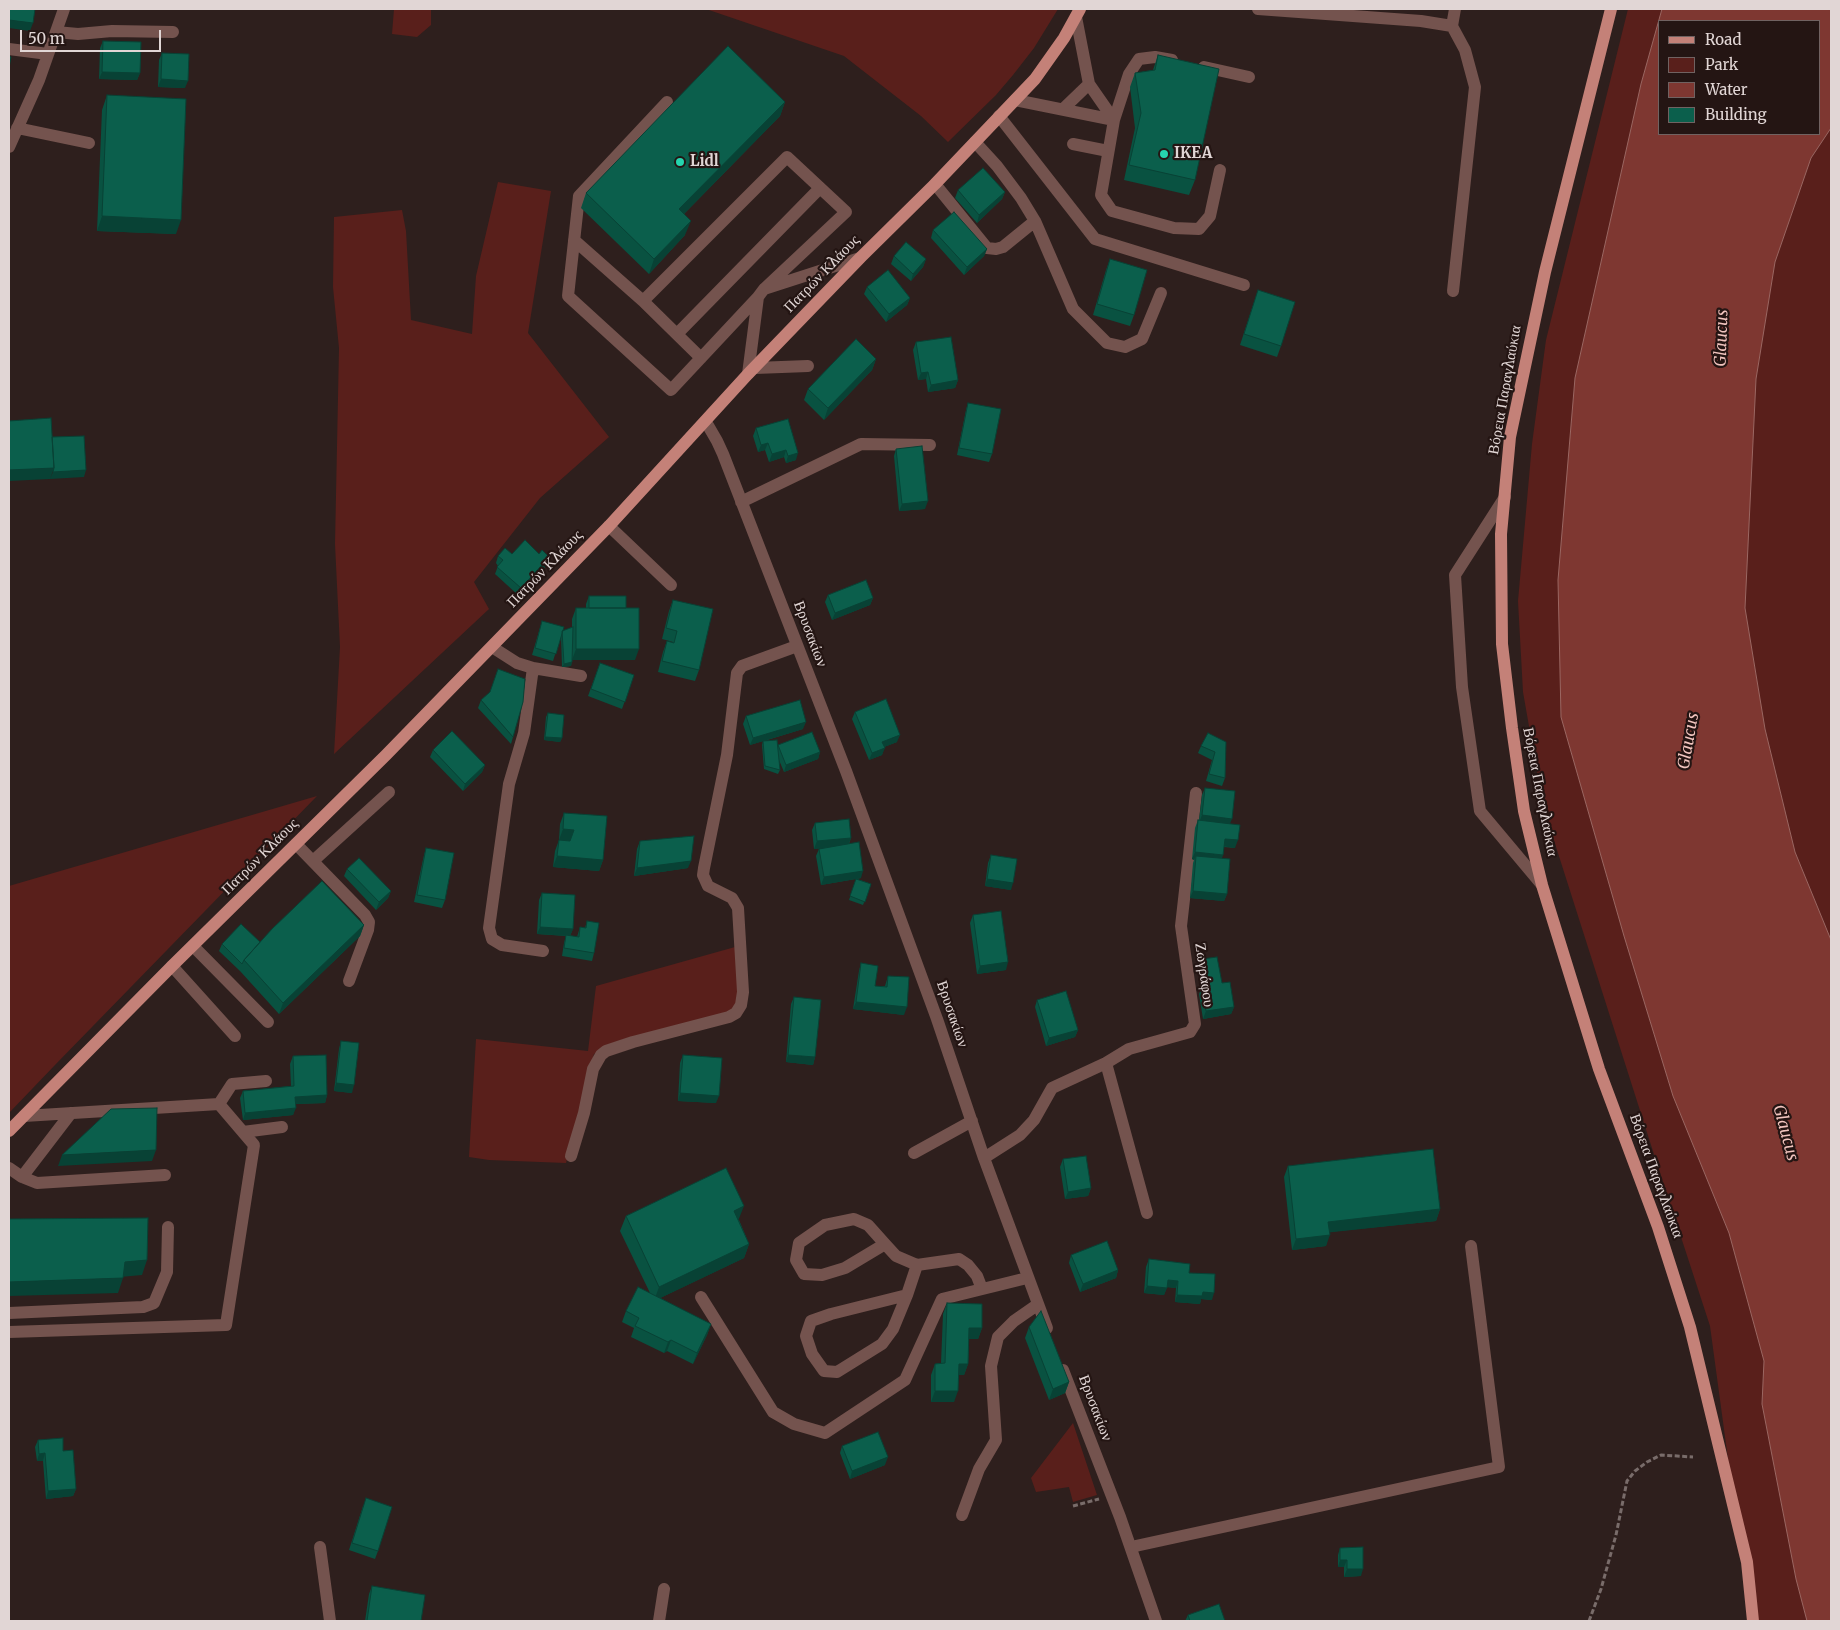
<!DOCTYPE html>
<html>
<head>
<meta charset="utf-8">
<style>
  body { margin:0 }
  #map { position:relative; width:1840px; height:1630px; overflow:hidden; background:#2e1f1d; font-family:Merriweather,serif }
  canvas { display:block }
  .frame { position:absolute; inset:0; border:10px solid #e1d6d5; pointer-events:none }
  .legend { position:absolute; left:1658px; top:20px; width:162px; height:115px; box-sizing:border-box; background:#241513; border:1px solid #706261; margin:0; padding:6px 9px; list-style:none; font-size:15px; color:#e1d6d5 }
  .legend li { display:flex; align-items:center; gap:10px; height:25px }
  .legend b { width:25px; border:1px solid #706261 }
  .scale { position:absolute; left:20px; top:30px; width:141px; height:22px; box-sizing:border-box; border:2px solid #e1d6d5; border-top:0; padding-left:6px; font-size:15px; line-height:18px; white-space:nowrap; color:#e1d6d5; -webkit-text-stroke:4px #241513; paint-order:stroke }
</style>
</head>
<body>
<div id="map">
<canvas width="1840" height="1630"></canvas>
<div class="frame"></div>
<ul class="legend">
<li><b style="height:6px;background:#c48178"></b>Road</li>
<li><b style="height:14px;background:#591f1b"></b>Park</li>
<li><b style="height:14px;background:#7e3731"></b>Water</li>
<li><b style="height:14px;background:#0b5f4c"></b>Building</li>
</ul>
<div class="scale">50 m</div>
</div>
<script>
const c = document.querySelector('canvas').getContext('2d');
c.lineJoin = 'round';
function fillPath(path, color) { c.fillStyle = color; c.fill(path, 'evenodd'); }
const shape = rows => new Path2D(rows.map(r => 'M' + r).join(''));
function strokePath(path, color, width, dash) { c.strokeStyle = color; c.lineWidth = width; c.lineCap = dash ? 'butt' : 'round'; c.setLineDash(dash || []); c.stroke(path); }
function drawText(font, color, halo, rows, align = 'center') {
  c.font = font + ' Merriweather,serif'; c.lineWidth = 4.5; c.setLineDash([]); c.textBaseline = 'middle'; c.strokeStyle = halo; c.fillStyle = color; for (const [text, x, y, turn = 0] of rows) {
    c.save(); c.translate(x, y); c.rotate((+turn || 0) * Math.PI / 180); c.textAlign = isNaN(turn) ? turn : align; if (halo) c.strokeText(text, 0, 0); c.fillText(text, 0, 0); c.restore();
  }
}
const green = shape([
  [394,9,431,9,431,25,417,37,392,34],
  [706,9,1058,9,1034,48,1013,75,996,95,948,142,921,116,844,56],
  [1628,9,1662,9,1641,84,1575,378,1558,580,1561,717,1624,936,1673,1096,1729,1233,1764,1361,1762,1404,1796,1579,1807,1621,1750,1621,1710,1326,1651,1145,1543,806,1523,692,1518,601,1532,444,1546,340],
  [1831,128,1831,940,1795,852,1765,729,1745,608,1756,379,1775,262,1811,158],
  [498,182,551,191,528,333,609,437,540,498,474,582,489,609,334,754,340,647,335,544,339,348,333,287,334,217,402,210,406,231,411,320,472,334,476,276],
  [317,796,55,1065,9,1113,9,886],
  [735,947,740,997,734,1011,594,1054,566,1163,489,1160,469,1157,476,1039,588,1051,596,986],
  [1073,1423,1097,1495,1073,1502,1069,1487,1036,1492,1031,1478]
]);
const water = shape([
  [1662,9,1831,9,1831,128,1811,158,1775,262,1756,379,1745,608,1765,729,1795,852,1831,940,1831,1621,1807,1621,1796,1579,1762,1404,1764,1361,1729,1233,1673,1096,1624,936,1561,717,1558,580,1575,378,1641,84,1662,9],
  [1659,21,1819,21,1819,134,1659,134,1659,21]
]);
const path = shape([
  [1073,1506,1099,1499],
  [1589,1621,1601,1589,1616,1535,1627,1481,1635,1471,1647,1462,1661,1455,1693,1457]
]);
const minor = shape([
  [1258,9,1421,21,1452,26,1465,50,1475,87,1453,291],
  [1076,17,1089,84,1114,120],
  [1452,26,1455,9],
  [56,32,78,34,112,31,173,32],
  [9,49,48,54],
  [1172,60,1155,57,1139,59,1129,74,1114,120,1101,195,1112,211,1174,228,1199,229,1210,216,1220,170],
  [1204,67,1249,77],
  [1015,100,1114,120],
  [667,102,579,196,568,296,671,390,758,297],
  [1063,109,1089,84],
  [999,116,1095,239,1244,285],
  [17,128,89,143],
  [975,142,997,166,1021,198,1035,221,1073,309,1107,343,1125,347,1142,339,1161,293],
  [1073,144,1108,151],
  [9,147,39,80,64,9],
  [935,184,987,248,996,249,1003,247,1035,221],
  [574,240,643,301,787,157,846,212,764,289],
  [643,301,701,358],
  [677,334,820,188],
  [755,368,808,366],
  [748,374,758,297,764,289,860,258],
  [706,422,717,441,723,454,846,771,937,1019,984,1158,1047,1328],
  [1505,497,1455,575,1462,687,1480,811,1542,885],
  [741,502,861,444,930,445],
  [609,526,671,585],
  [492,647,517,663,533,668,524,733,509,784,489,928,492,939,502,945,543,951],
  [533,668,581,676],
  [296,844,365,915,369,922,368,930,349,981],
  [313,861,389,792],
  [193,946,268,1022],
  [172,966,235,1036],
  [1106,1063,1147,1213],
  [219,1104,232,1084,266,1081],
  [243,1132,282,1127],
  [914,1153,972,1121],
  [571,1156,584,1113,593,1069,601,1055,606,1051,633,1042,729,1017,736,1013,741,1005,743,992,738,908,732,898,708,886,703,875,704,868,727,755,737,673,742,666,797,646],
  [984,1158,1020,1135,1034,1120,1052,1088,1106,1063,1129,1049,1190,1032,1195,1024,1181,926,1196,793],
  [9,1168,22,1177,37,1183,165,1175],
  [22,1177,71,1113],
  [885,1244,845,1268,822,1275,804,1274,796,1260,799,1243,825,1225,854,1219,868,1225,885,1244,896,1256,917,1265,959,1259,968,1265,977,1276,982,1289],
  [907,1295,831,1314,811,1321,806,1336,812,1354,824,1371,837,1372,882,1344,893,1329,907,1295,917,1265],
  [701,1297,773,1412,794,1424,825,1433,905,1380,942,1299,1027,1278],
  [9,1313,143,1307,154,1303,167,1272,168,1227],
  [9,1332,226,1325,254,1145,219,1104,24,1116],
  [1063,1370,1120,1517,1156,1621],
  [962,1515,979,1469,996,1440,991,1366,998,1337,1014,1321,1037,1305],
  [320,1547,330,1621],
  [1131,1547,1499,1467,1471,1246],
  [659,1621,664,1589]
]);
const major = shape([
  [1611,9,1545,272,1510,437,1501,534,1502,644,1512,728,1524,811,1542,885,1599,1069,1658,1227,1690,1327,1747,1562,1753,1621],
  [9,1131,172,966,386,755,609,526,748,374,860,258,935,184,1035,79,1064,38,1080,9]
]);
const wall = shape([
  [103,41,140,73,137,80,99,79,100,48],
  [162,53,185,88,158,87,159,60],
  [1158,55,1195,180,1189,195,1124,180,1135,128,1130,87,1135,73,1153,70],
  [107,95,176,234,97,231,102,110],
  [785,102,780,116,684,214,685,235,649,274,581,208,586,193],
  [958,190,1005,192,1002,199,977,223,955,198],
  [933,230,987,249,984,256,964,275,931,238],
  [894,256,926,259,923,267,911,281,891,264],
  [1110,259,1134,315,1130,326,1093,315,1106,270],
  [867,287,910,298,907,305,886,322,864,294],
  [1258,290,1281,346,1277,357,1240,345],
  [916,342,958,380,955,388,928,392,926,379,918,380,913,350],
  [876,359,872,370,824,420,804,400,808,389],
  [968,403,992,454,989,462,957,455,966,410],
  [788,419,796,460,786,463,784,457,769,462,765,450,758,452,753,436,756,428],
  [896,449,925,509,899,511,894,456],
  [512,554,539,554,547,565,518,595,495,574,498,566,496,563,498,556],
  [828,595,873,598,870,605,832,620,825,602],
  [589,596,626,608,635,660,572,660,571,666,562,667,561,636,553,661,532,655,542,621,563,631,572,627,572,619,576,608,586,608,586,604],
  [673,600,699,670,695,681,658,672,663,652,667,641,673,643,673,642,662,639,669,611],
  [600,663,634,675,622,709,588,696],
  [481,700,513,737,511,744,478,708],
  [855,712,897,742,884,747,882,755,869,760,852,719],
  [548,713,562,738,560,742,544,740,546,717],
  [746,716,803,729,764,741,778,747,778,745,820,752,818,759,784,772,779,760,780,770,778,774,764,769,762,745,763,741,750,745,743,724],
  [1208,733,1225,778,1222,786,1206,781,1212,760,1198,753,1201,746],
  [433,750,485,765,482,772,463,791,430,757],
  [1205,788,1230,824,1235,848,1224,847,1222,858,1227,894,1224,901,1190,898,1193,863,1194,860,1192,859,1195,828,1198,820,1199,820,1202,795],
  [564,813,603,860,599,871,553,867,555,851,559,840,560,824],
  [815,823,851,838,849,844,861,878,857,879,871,884,863,905,849,900,856,879,821,885,816,856,819,849,824,848,814,849,812,830],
  [640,841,688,868,634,876,637,849],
  [426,848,445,900,442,908,414,902,424,855],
  [991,855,1011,890,985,886,988,863],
  [347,869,391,891,388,898,376,910,344,876],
  [542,893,573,929,570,936,577,937,580,927,585,928,587,921,594,953,592,961,562,956,564,943,566,936,537,934,539,900],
  [973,915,1006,970,977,974,970,923],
  [364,925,360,936,279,1014,240,971,219,951,222,944,260,942],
  [1202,959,1222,983,1234,1007,1231,1014,1203,1019,1199,994,1202,987,1203,986,1200,967],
  [861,963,875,986,885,986,888,976,904,1015,853,1009,859,971],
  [794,997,815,1057,813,1065,786,1062,791,1004],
  [1037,1000,1078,1030,1075,1037,1046,1046,1035,1007],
  [341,1041,352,1093,334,1091,339,1049],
  [683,1055,716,1103,678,1101,680,1063],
  [293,1056,327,1095,325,1103,296,1104,293,1115,243,1120,240,1098,243,1091,291,1086,290,1064],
  [1063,1159,1091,1188,1088,1196,1065,1199,1060,1167],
  [1288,1166,1440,1209,1436,1221,1329,1232,1326,1246,1292,1250,1284,1177],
  [626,1216,739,1220,749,1244,744,1258,660,1298,711,1324,707,1335,693,1364,667,1351,664,1353,631,1337,634,1328,622,1322,626,1311,650,1293,620,1231],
  [1071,1255,1118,1270,1116,1278,1080,1292,1069,1263],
  [1149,1259,1189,1273,1212,1300,1201,1299,1200,1304,1175,1302,1176,1288,1167,1287,1164,1295,1144,1293,1146,1267],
  [947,1303,982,1328,978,1339,969,1339,968,1364,964,1375,958,1375,954,1402,931,1402,931,1375,935,1364,941,1363,943,1314],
  [1029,1327,1069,1382,1065,1393,1049,1400,1025,1338],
  [38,1440,76,1489,73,1496,46,1499,43,1461,37,1461,35,1447],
  [842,1446,885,1465,850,1479,840,1453],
  [363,1506,378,1551,375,1559,349,1550],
  [1340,1548,1361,1576,1344,1577,1344,1567,1338,1567,1338,1555],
  [372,1586,421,1621,365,1621,369,1594],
  [1188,1615,1225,1621,1185,1621]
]);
const shadedWall = shape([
  [9,20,33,23,30,31,9,28],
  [102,72,140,73,137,80,99,79],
  [161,79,188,81,185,88,158,87],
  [785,102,780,116,674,224,679,209],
  [1005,192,1002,199,977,223,979,215],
  [102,216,181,220,176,234,97,231],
  [691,221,685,235,649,274,654,259],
  [987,249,984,256,964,275,967,267],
  [926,259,923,267,911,281,913,274],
  [910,298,907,305,886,322,889,314],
  [876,359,872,370,824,420,828,408],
  [928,372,926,379,918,380,921,373],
  [958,380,955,388,928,392,931,385],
  [768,443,765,450,758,452,761,445],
  [786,450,784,457,769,462,772,454],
  [798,453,796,460,786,463,788,456],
  [54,468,50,479,9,481,9,470],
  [86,470,84,477,50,479,53,472],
  [928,501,925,509,899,511,902,504],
  [549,557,547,565,518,595,521,588],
  [873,598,870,605,832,620,835,613],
  [576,649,639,649,635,660,572,660],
  [572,662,571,666,562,667,564,664],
  [806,722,803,729,750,745,753,738],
  [900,735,897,742,879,749,882,742],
  [545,737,562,738,560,742,544,740],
  [885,748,882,755,869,760,872,753],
  [820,752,818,759,784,772,786,765],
  [485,765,482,772,463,791,465,784],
  [1202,815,1232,819,1229,826,1199,823],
  [563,829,574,830,570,841,559,840],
  [851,838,848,845,814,849,817,841],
  [1225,839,1238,840,1235,848,1222,846],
  [1195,852,1223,855,1220,862,1196,856,1194,860,1192,859],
  [557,856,603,860,599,871,553,867],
  [691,861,688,868,634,876,637,868],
  [863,871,861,878,821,885,824,877],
  [987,879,1013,883,1011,890,985,886],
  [391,891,388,898,376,910,379,902],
  [1193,891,1227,894,1224,901,1190,898],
  [364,925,360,936,279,1014,283,1003],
  [540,927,573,929,570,936,537,934],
  [1008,962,1006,970,977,974,980,966],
  [856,1002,907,1007,904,1015,853,1009],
  [1234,1007,1231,1014,1203,1019,1206,1011],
  [1078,1030,1075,1037,1046,1046,1049,1038],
  [788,1055,815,1057,813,1065,786,1062],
  [336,1083,354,1085,352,1093,334,1091],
  [680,1093,719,1096,716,1103,678,1101],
  [327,1095,325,1103,292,1104,295,1097],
  [296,1108,293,1115,243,1120,245,1113],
  [156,1150,152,1161,58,1166,62,1155],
  [1091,1188,1088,1196,1065,1199,1068,1192],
  [744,1206,738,1221,734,1211],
  [1440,1209,1436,1221,1324,1233,1328,1222],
  [1330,1235,1326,1246,1292,1250,1296,1239],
  [749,1244,744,1258,654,1301,659,1287],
  [147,1260,142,1275,120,1277,125,1262],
  [1118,1270,1116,1278,1080,1292,1083,1284],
  [123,1278,118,1293,9,1296,9,1282],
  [1168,1280,1178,1281,1176,1288,1166,1287],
  [1147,1286,1167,1288,1164,1295,1144,1293],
  [1203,1292,1214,1293,1212,1300,1201,1299,1200,1304,1175,1302,1177,1295],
  [711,1324,707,1335,693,1364,697,1353],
  [969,1328,982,1328,978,1339,965,1339],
  [671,1340,667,1351,664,1353,668,1342],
  [959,1364,968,1364,964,1375,955,1375],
  [1069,1382,1065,1393,1049,1400,1053,1389],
  [935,1391,958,1391,954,1402,931,1402],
  [45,1453,43,1461,37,1461,39,1454],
  [888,1457,885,1465,850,1479,852,1471],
  [76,1489,73,1496,46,1499,48,1491],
  [1340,1560,1347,1560,1344,1567,1338,1567],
  [1347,1569,1363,1569,1361,1576,1344,1577]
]);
const building = shape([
  [9,9,35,9,33,23,9,20,9,9],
  [103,41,141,42,140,73,102,72,103,41],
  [728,46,785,102,679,209,691,221,654,259,586,193,728,46],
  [162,53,189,54,188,81,161,79,162,53],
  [1158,55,1219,69,1195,180,1129,165,1141,113,1135,73,1155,70,1158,55],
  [9,56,11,57,9,68,9,56],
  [107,95,186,99,181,220,102,216,107,95],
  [983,168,1005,192,979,215,958,190,983,168],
  [954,212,987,249,967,267,933,230,954,212],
  [906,242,926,259,913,274,894,256,906,242],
  [1110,259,1147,270,1134,315,1097,304,1110,259],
  [888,270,910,298,889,314,867,287,888,270],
  [1258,290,1295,302,1281,346,1244,334,1258,290],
  [951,337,958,380,931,385,928,372,921,373,916,342,951,337],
  [856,339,876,359,828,408,808,389,856,339],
  [968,403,1001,409,992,454,959,448,968,403],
  [51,418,54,468,9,470,9,421,51,418],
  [788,419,798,453,788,456,786,450,772,454,768,443,761,445,756,428,788,419],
  [84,436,86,470,53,472,54,468,52,437,84,436],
  [922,446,928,501,902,504,896,449,922,446],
  [525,540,539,554,542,550,549,557,521,588,497,567,503,560,498,556,505,548,512,554,525,540],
  [866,580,873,598,835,613,828,595,866,580],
  [589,596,626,596,626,608,589,608,589,596],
  [673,600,713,609,699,670,662,661,667,641,674,643,677,631,666,628,673,600],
  [576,608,639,608,639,649,576,649,576,608],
  [542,621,564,627,556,654,535,648,542,621],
  [573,627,572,662,564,664,562,631,573,627],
  [600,663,634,675,625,702,591,689,600,663],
  [498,669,525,679,523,702,513,737,481,700,490,692,498,669],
  [886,699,900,735,882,742,885,748,872,753,855,712,886,699],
  [800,700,806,722,753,738,746,716,800,700],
  [548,713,564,715,562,738,545,737,548,713],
  [452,731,485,765,465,784,433,750,452,731],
  [812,732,820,752,786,765,778,745,812,732],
  [1208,733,1226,742,1225,778,1209,774,1215,752,1201,746,1208,733],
  [777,740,780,770,765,766,763,741,777,740],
  [1205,788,1235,791,1232,819,1202,815,1205,788],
  [564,813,607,816,603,860,557,856,559,840,570,841,574,830,563,829,564,813],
  [849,819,851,838,817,841,815,823,849,819],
  [1198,820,1240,825,1238,840,1225,839,1223,855,1195,852,1198,820],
  [694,836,691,861,637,868,640,841,694,836],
  [859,842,863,871,824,877,819,849,859,842],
  [426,848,454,853,445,900,417,895,426,848],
  [991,855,1017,859,1013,883,987,879,991,855],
  [1196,856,1230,859,1227,894,1193,891,1196,856],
  [359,858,391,891,379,902,347,869,359,858],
  [856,879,871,884,865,902,850,896,856,879],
  [322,881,364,925,283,1003,244,960,272,929,322,881],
  [542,893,575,895,573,929,540,927,542,893],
  [1001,911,1008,962,980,966,973,915,1001,911],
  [587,921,599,923,594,953,564,948,566,935,579,937,580,927,586,928,587,921],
  [241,924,260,942,244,960,242,964,222,944,241,924],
  [1217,957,1222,983,1230,982,1234,1007,1206,1011,1202,987,1207,986,1202,959,1217,957],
  [861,963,878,966,875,986,887,987,888,976,909,977,907,1007,856,1002,861,963],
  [1066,991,1078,1030,1049,1038,1037,1000,1066,991],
  [794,997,821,1000,815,1057,788,1055,794,997],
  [341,1041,359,1043,354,1085,336,1083,341,1041],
  [326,1055,327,1095,295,1097,296,1108,245,1113,243,1091,294,1086,293,1056,326,1055],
  [683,1055,722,1058,719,1096,680,1093,683,1055],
  [157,1108,156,1150,62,1155,111,1109,157,1108],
  [1433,1149,1440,1209,1328,1222,1330,1235,1296,1239,1288,1166,1433,1149],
  [1086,1156,1091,1188,1068,1192,1063,1159,1086,1156],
  [726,1168,744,1206,734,1211,749,1244,659,1287,626,1216,726,1168],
  [148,1218,147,1260,125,1262,123,1278,9,1282,9,1219,148,1218],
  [1107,1241,1118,1270,1083,1284,1071,1255,1107,1241],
  [1149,1259,1190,1264,1189,1273,1215,1274,1214,1293,1203,1292,1202,1296,1177,1295,1178,1281,1168,1280,1167,1288,1147,1286,1149,1259],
  [638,1287,711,1324,697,1353,671,1340,668,1342,635,1326,639,1318,626,1311,638,1287],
  [947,1303,982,1304,982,1328,969,1328,968,1364,959,1364,958,1391,935,1391,935,1364,945,1363,947,1303],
  [1041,1311,1069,1382,1053,1389,1029,1327,1041,1311],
  [878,1432,888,1457,852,1471,842,1446,878,1432],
  [63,1438,63,1451,73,1450,76,1489,48,1491,45,1453,39,1454,38,1440,63,1438],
  [366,1498,392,1507,378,1551,352,1543,366,1498],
  [1363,1547,1363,1569,1347,1569,1347,1560,1340,1560,1340,1548,1363,1547],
  [372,1586,425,1595,421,1621,367,1621,372,1586],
  [1219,1604,1225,1621,1190,1621,1188,1615,1219,1604]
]);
const markers = [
  [1164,154,5,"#26d5ae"],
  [680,162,5,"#26d5ae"]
];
const poiNames = [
  ["IKEA",1174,154],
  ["Lidl",690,162]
];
const streetNames = [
  ["Πατρών Κλάους",822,274,-46],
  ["Βόρεια Παραγλαύκια",1505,390,-80],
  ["Πατρών Κλάους",545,569,-46],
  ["Βρυσακίων",810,634,69],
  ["Βόρεια Παραγλαύκια",1540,792,79],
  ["Πατρών Κλάους",260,857,-45],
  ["Ζωγράφου",1204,975,82],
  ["Βρυσακίων",952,1014,71],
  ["Βόρεια Παραγλαύκια",1656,1176,70],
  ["Βρυσακίων",1095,1408,69]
];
const waterNames = [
  ["Glaucus",1722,338,-88],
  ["Glaucus",1689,741,-80],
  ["Glaucus",1785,1133,75]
];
fillPath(green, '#591f1b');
fillPath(water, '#7e3731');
strokePath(water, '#9c6762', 1);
strokePath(path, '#796c6a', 3, [5, 2.5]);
strokePath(minor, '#74534e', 12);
strokePath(major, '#c48178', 12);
fillPath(wall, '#095241');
fillPath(shadedWall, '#084235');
fillPath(building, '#0b5f4c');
strokePath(building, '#084235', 1);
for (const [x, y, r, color] of markers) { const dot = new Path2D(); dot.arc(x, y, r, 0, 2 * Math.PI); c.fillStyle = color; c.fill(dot); strokePath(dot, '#241513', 2); }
drawText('bold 15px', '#e1d6d5', '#241513', poiNames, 'left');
drawText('15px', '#e1d6d5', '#241513', streetNames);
drawText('italic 16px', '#f1c4be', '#241513', waterNames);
</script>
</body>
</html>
